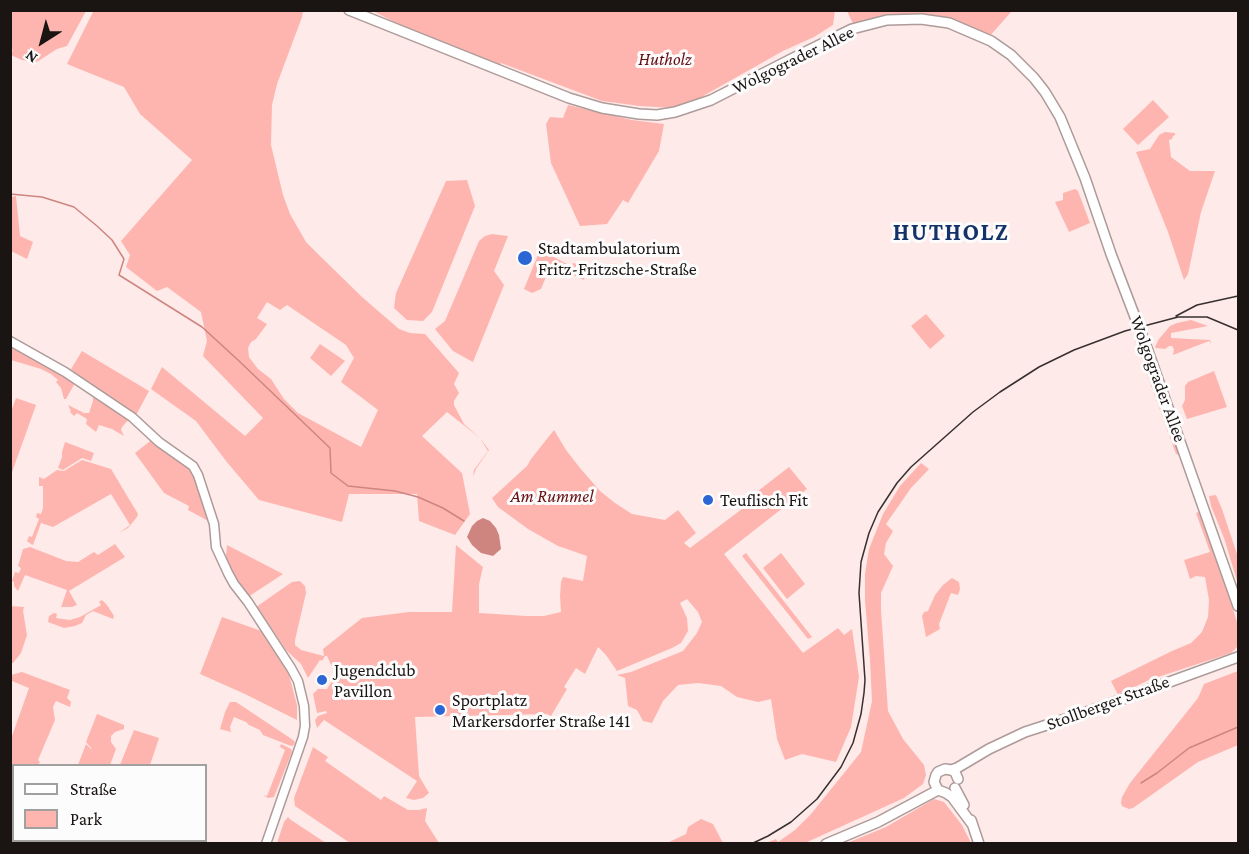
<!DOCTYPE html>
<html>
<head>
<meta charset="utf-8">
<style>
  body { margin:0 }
  #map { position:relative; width:1249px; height:854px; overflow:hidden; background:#feeae8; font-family:"Crimson Pro",serif }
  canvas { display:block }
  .frame { position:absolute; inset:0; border:12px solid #1a1413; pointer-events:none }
  .legend { position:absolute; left:12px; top:764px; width:195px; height:78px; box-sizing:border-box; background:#fcfcfc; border:2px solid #a29f9f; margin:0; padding:8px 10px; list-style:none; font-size:18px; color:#1a1413 }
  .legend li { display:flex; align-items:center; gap:12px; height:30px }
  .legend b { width:30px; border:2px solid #a29f9f }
  .north { position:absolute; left:12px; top:12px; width:60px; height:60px; -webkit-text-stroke:4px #fcfcfc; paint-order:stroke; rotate:216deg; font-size:16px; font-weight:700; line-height:24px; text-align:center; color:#1a1413 }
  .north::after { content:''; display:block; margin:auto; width:21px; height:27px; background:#1a1413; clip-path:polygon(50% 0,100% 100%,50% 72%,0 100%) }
</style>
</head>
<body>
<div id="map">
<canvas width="1249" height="854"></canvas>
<div class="frame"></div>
<ul class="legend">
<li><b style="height:8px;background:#fff"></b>Straße</li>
<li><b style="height:16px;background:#feb5af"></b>Park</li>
</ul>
<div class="north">N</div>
</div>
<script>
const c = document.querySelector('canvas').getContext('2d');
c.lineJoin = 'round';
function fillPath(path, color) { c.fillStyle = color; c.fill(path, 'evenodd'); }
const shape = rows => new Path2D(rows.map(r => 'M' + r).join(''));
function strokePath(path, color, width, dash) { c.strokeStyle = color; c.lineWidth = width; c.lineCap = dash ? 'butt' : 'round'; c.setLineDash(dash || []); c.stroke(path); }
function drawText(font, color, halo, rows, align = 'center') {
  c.font = font + ' "Crimson Pro",serif'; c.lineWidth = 6; c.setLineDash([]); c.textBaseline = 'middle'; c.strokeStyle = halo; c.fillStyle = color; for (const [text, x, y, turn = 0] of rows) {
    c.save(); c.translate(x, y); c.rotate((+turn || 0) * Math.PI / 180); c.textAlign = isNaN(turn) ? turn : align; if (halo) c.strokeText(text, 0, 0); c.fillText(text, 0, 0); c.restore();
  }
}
const green = shape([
  [94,10,303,11,302,17,277,84,272,105,271,145,283,195,290,214,306,242,320,256,362,297,399,329,410,333,425,334,459,373,454,384,459,393,454,401,454,405,464,424,480,438,489,450,476,469,473,477,474,470,488,451,480,438,447,412,422,436,462,473,470,514,455,535,419,521,417,494,349,494,342,522,259,500,226,461,196,421,151,389,162,367,245,436,263,418,203,356,207,341,201,312,167,287,157,291,126,267,130,255,121,241,192,160,140,114,124,87,67,64],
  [267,302,280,310,287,305,346,345,354,358,341,382,378,410,361,447,298,413,284,399,271,379,258,369,249,357,248,348,251,342,256,339,267,324,257,318],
  [835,10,833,25,814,37,783,51,696,100,673,108,640,106,602,101,501,63,499,67,396,23,373,11],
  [10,11,11,10,86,11,67,46,57,49,40,60,36,62,22,60,11,55,13,50,11,48],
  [847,11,1012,11,988,38,945,19,853,24],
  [1153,100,1169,117,1138,145,1123,129],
  [568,105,632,120,664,124,659,151,628,203,623,200,607,224,580,226,551,163,546,124,550,117,563,118],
  [1165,132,1175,133,1175,135,1173,136,1172,139,1169,140,1171,157,1190,171,1215,171,1201,212,1188,274,1184,280,1168,232,1136,152,1150,149,1159,135],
  [467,180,475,206,432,312,423,321,407,320,394,308,396,293,446,181],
  [1075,189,1078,191,1090,223,1069,232,1055,202,1063,200,1063,193],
  [16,196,20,236,33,242,27,259,11,251,11,197],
  [492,234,508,236,494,271,504,285,473,362,453,351,435,329,445,321,479,241,485,236],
  [540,250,571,266,573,263,577,264,576,267,578,268,580,266,586,269,586,274,584,280,558,268,555,275,548,272,541,289,532,293,524,289],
  [926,314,945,336,930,349,911,326],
  [1191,320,1208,326,1171,333,1171,338,1210,340,1211,344,1209,341,1173,355,1174,349,1172,346,1169,346,1165,349,1156,348,1155,347,1159,339,1170,326,1177,323],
  [1136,339,1143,351,1181,455,1176,454,1135,341],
  [320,344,345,361,331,376,310,358],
  [11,345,75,383,66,399,64,399,61,388,56,382,58,380,51,374,41,369,11,360],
  [82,351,149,391,134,419,131,417,122,427,121,430,124,436,112,429,99,425,96,432,86,424,87,419,77,413,74,416,70,412,71,411,68,405,84,413,89,413,93,401,93,391,71,369],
  [1214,371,1227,407,1187,419,1182,406,1185,400,1185,386,1188,382],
  [16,398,36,405,11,475,11,412],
  [554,430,566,450,580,468,600,491,615,503,632,514,665,520,678,510,696,533,684,543,690,548,746,506,749,498,789,467,807,489,724,554,803,653,838,628,844,635,852,629,859,677,851,727,836,762,802,754,785,760,777,739,771,699,758,702,737,697,721,686,698,683,678,685,663,701,652,723,643,721,637,710,628,706,625,678,617,675,631,672,683,651,697,633,702,622,698,612,687,599,680,603,687,618,688,631,681,643,672,648,617,671,606,655,598,647,585,674,576,668,564,687,567,689,551,716,547,714,415,717,419,776,429,793,423,798,414,800,406,798,417,781,324,720,317,728,315,720,318,716,327,713,326,711,317,713,313,694,318,689,327,689,334,678,333,669,327,656,325,656,322,661,320,660,308,678,301,664,286,650,257,607,259,605,292,582,300,581,305,586,306,593,295,640,295,645,301,650,324,656,323,649,362,618,409,612,452,612,456,545,483,567,479,584,479,613,526,616,544,616,561,612,560,596,561,582,563,577,583,581,587,556,558,546,528,529,498,507,492,498,527,466,531,459],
  [154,438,193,466,214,524,188,510,189,506,164,493,135,453],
  [65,442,94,453,91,461,82,458,63,470,58,468,62,457,62,452],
  [82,460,111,469,138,514,137,517,128,528,119,533,130,525,111,494,53,527,41,523,33,545,31,544,27,541,29,536,32,537,39,519,36,517,37,513,41,514,43,508,43,486,39,486,39,477,44,479,57,470,64,471],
  [921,463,929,469,911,488,886,524,893,531,886,543,884,554,893,566,881,593,881,610,888,711,903,739,924,765,926,775,923,784,904,798,805,843,766,843,776,839,778,842,795,830,811,814,861,752,872,701,870,660,865,601,865,574,869,549,883,514,900,486],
  [1216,495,1222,509,1238,557,1238,584,1224,538,1211,506,1209,496],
  [1201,511,1238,625,1238,646,1231,653,1149,680,1118,695,1111,681,1172,651,1191,643,1202,632,1208,617,1209,600,1205,577,1196,576,1190,579,1184,560,1210,552,1196,513],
  [115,544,125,557,69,591,77,605,72,607,61,607,67,590,25,575,18,591,14,586,14,582,12,581,15,572,19,573,21,568,18,566,23,549,30,547,66,561,78,562,94,552,98,555],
  [227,545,283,574,248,597,232,577,226,556],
  [746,553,812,637,808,639,742,556],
  [781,553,805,584,787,599,763,568],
  [952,578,959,582,960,589,958,595,951,593,939,624,940,629,926,637,922,616,924,612,928,611,935,595,943,585],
  [102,600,107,605,114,616,113,619,93,611,86,615,82,623,75,626,64,628,48,622,49,616,54,613,57,614,56,618,70,620,80,617,101,605,99,602],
  [10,606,24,607,23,611,27,635,21,653,13,663,11,663],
  [222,617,264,632,289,675,297,705,297,720,245,694,200,674],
  [1238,671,1238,745,1198,762,1133,808,1129,809,1122,806,1121,803,1122,797,1130,783,1198,698,1204,684],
  [22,672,70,690,67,698,71,702,70,707,56,701,53,707,55,720,38,760,40,762,38,765,14,766,14,840,20,841,21,843,11,843,11,739,29,688,12,681,11,684,11,675],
  [230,702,236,702,293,740,295,742,294,745,291,746,263,735,260,730,249,725,246,722,234,717,230,727,231,732,220,729,225,712],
  [97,714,124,725,124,729,115,732,111,736,111,742,116,749,110,765,78,765,86,744,91,749,92,749,86,742],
  [134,730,159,738,150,765,120,765],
  [281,744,291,749,292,752,274,797,268,798,263,795,267,796,285,750,280,747],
  [313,747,328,757,325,761,381,800,384,796,408,810,418,810,427,808,425,821,439,843,350,843,295,806,294,798],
  [934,799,944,802,962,825,971,843,847,843,886,827],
  [288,817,291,820,326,843,277,843,284,822],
  [701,819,713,824,723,843,718,843,717,842,711,844,667,843,686,834,688,827]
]);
const water = shape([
  [483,518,490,521,496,528,499,535,501,549,493,556,481,553,472,545,467,537,472,526,477,521]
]);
const stream = shape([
  [10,194,42,197,74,207,97,226,112,240,124,259,119,275,202,327,238,360,330,448,331,473,348,486,395,491,418,497,443,508,464,521],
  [1141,783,1157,773,1189,748,1238,727]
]);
const tertiary = shape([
  [10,341,65,372,132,417,159,442,193,466,198,475,214,524,216,547,228,573,234,584,248,602,291,668,298,681,304,706,305,726,303,737,266,844]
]);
const secondary = shape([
  [349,10,569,98,602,108,639,114,657,115,675,112,711,100,803,53,852,29,887,20,921,19,949,23,991,41,1011,55,1034,78,1045,92,1060,117,1085,178,1111,254,1148,351,1238,606],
  [951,770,957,768,989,749,1025,732,1087,712,1238,657],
  [958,779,955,772,951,770,945,769,938,772,936,775,934,782,938,790,946,793,952,797,972,824],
  [955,788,964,805],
  [971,820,979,844],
  [826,844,878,822,938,790]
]);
const tram = shape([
  [1176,316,1197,305,1238,296],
  [751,844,768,836,791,822,817,799,841,767,853,743,861,714,864,693,865,680,859,593,861,562,869,533,878,512,897,483,911,467,973,412,1000,392,1039,367,1074,350,1125,331,1178,317,1207,317,1238,330]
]);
const markers = [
  [525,258,8,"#2b66d4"],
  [708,500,6,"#2b66d4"],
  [322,680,6,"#2b66d4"],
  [440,710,6,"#2b66d4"]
];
const parkNames = [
  ["Hutholz",665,59],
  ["Am Rummel",552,496]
];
const streetNames = [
  ["Wolgograder Allee",793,60,-26],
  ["Wolgograder Allee",1158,379,70],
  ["Stollberger Straße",1108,703,-20]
];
const poiNames = [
  ["Stadtambulatorium",538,248],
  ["Fritz-Fritzsche-Straße",538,269],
  ["Teuflisch Fit",720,500],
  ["Jugendclub",334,670],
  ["Pavillon",334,691],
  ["Sportplatz",452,700],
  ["Markersdorfer Straße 141",452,721]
];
const districtNames = [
  ["HUTHOLZ",951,233]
];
fillPath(green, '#feb5af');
fillPath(water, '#ce8580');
strokePath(stream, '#ce8580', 1.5);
strokePath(tertiary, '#ad9b99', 11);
strokePath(secondary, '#ad9b99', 12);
strokePath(tertiary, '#fff', 8);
strokePath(secondary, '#fff', 9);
strokePath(tram, '#37302f', 1.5);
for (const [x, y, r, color] of markers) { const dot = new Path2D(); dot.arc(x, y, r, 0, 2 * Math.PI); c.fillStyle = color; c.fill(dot); strokePath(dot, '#fcfcfc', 2); }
drawText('italic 18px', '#650d13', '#fcfcfc', parkNames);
drawText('18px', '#1a1413', '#fcfcfc', streetNames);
drawText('18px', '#1a1413', '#fcfcfc', poiNames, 'left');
c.letterSpacing = '1.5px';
drawText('bold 24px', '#153268', '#fcfcfc', districtNames);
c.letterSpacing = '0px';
</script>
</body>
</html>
